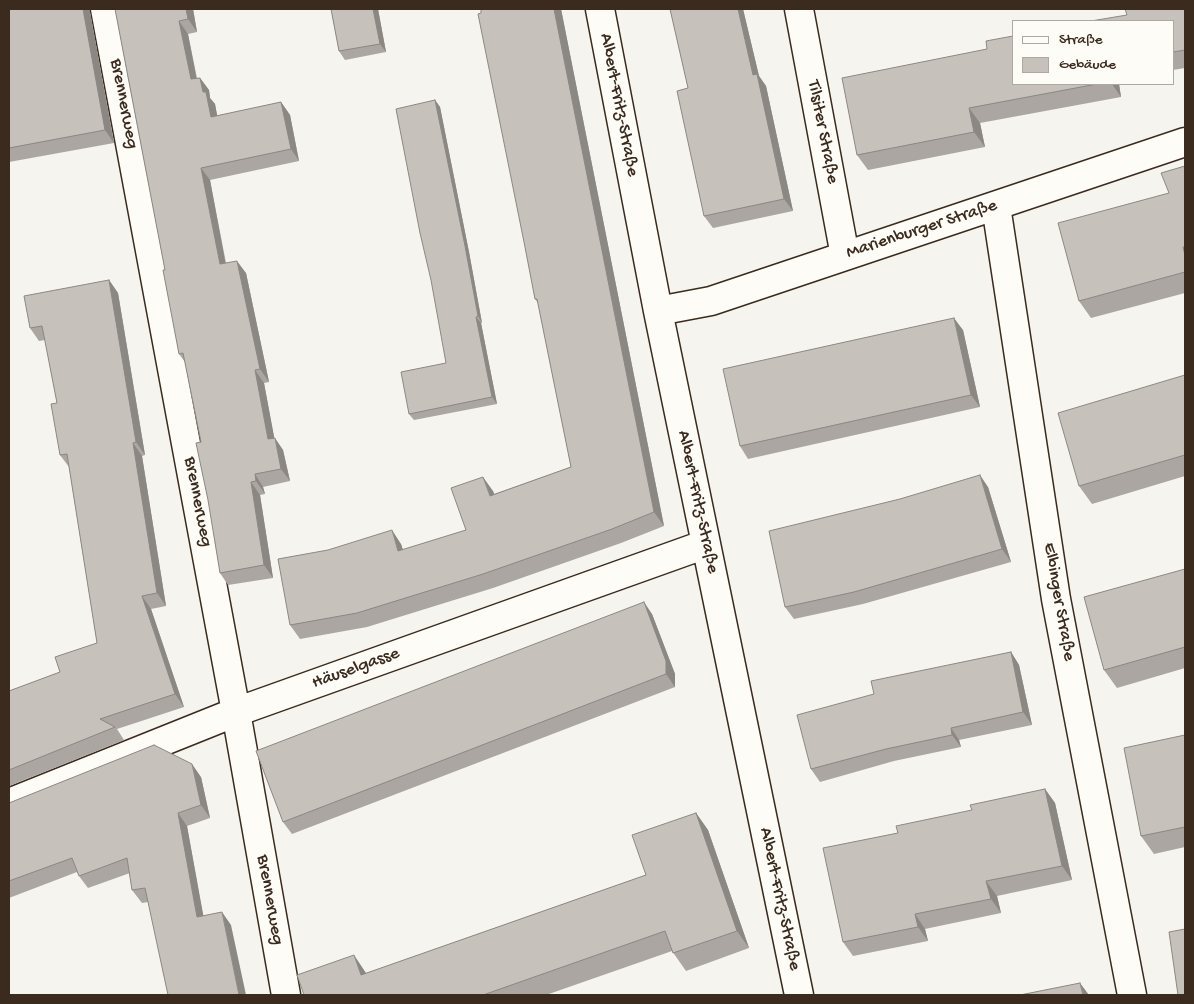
<!DOCTYPE html>
<html>
<head>
<meta charset="utf-8">
<style>
  body { margin:0 }
  #map { position:relative; width:1194px; height:1004px; overflow:hidden; background:#f5f4ee; font-family:"Gochi Hand",sans-serif }
  canvas { display:block }
  .frame { position:absolute; inset:0; border:10px solid #3b2a1e; pointer-events:none }
  .legend { position:absolute; left:1012px; top:20px; width:162px; height:65px; box-sizing:border-box; background:#fdfcf7; border:1px solid #afa8a0; margin:0; padding:6px 9px; list-style:none; font-size:15px; color:#3b2a1e }
  .legend li { display:flex; align-items:center; gap:10px; height:25px }
  .legend b { width:25px; border:1px solid #afa8a0 }
</style>
</head>
<body>
<div id="map">
<canvas width="1194" height="1004"></canvas>
<div class="frame"></div>
<ul class="legend">
<li><b style="height:6px;background:#fdfcf7"></b>Straße</li>
<li><b style="height:14px;background:#c7c1bb"></b>Gebäude</li>
</ul>
</div>
<script>
const c = document.querySelector('canvas').getContext('2d');
c.lineJoin = 'round';
const shape = rows => new Path2D(rows.map(r => 'M' + r).join(''));
function strokePath(path, color, width, dash) { c.strokeStyle = color; c.lineWidth = width; c.lineCap = dash ? 'butt' : 'round'; c.setLineDash(dash || []); c.stroke(path); }
function fillPath(path, color) { c.fillStyle = color; c.fill(path, 'evenodd'); }
function drawText(font, color, halo, rows, align = 'center') {
  c.font = font + ' "Gochi Hand",sans-serif'; c.lineWidth = 4.5; c.setLineDash([]); c.textBaseline = 'middle'; c.strokeStyle = halo; c.fillStyle = color; for (const [text, x, y, turn = 0] of rows) {
    c.save(); c.translate(x, y); c.rotate((+turn || 0) * Math.PI / 180); c.textAlign = isNaN(turn) ? turn : align; if (halo) c.strokeText(text, 0, 0); c.fillText(text, 0, 0); c.restore();
  }
}
const minor = shape([
  [105,9,236,712,286,995],
  [600,9,658,311,799,995],
  [799,9,845,256],
  [996,206,1056,599,1132,995],
  [658,311,711,301,1185,142],
  [9,803,236,712,706,544]
]);
const wall = shape([
  [9,9,90,12,114,143,9,162],
  [115,9,193,9,197,32,188,34,197,78,200,78,209,90,210,98,215,104,217,116,281,102,290,115,299,161,210,180,226,263,246,273,269,382,264,383,274,438,283,450,290,481,263,487,265,494,260,495,273,578,228,585,220,573,201,442,185,362,179,354,165,270],
  [331,9,378,9,386,52,345,60,339,51],
  [481,9,561,9,664,526,621,543,493,588,367,627,300,639,290,625,401,544,403,550,466,530,493,491,494,494,571,467,538,303,535,299],
  [670,9,743,9,759,76,766,86,793,211,713,228,704,216,688,88],
  [1185,9,1185,68,1173,70,1173,21,1127,15],
  [987,49,1013,84,1119,84,1121,97,980,123,985,147,868,170,857,155],
  [435,100,440,107,469,252,482,323,481,323,497,404,414,420,409,414,446,363],
  [1185,166,1185,293,1091,318,1079,301,1169,193],
  [109,280,118,293,145,455,142,456,166,606,151,609,184,707,117,729,124,740,9,786,9,691,60,672,97,643,69,467,60,455,57,403,45,340,39,341,30,328],
  [963,330,980,407,748,459,740,446],
  [1185,375,1185,476,1092,504,1079,486],
  [988,487,1011,562,863,604,794,619,785,607],
  [1185,569,1185,668,1117,688,1104,670],
  [652,614,675,674,675,687,292,834,283,822],
  [1011,652,1019,665,1032,725,959,740,961,747,894,761,820,782,811,769,874,694],
  [1185,735,1185,847,1154,854,1141,836],
  [201,777,210,818,187,826,203,916,231,925,148,902,142,903,132,890,130,873,88,888,79,876,77,872,9,898,9,803],
  [1045,789,1055,803,1072,880,997,896,1001,913,925,929,928,941,853,956,843,942,898,833],
  [696,813,708,830,749,948,686,971,672,951,546,995,304,995,646,875]
]);
const shadedWall = shape([
  [83,9,90,9,90,12,114,143,105,130],
  [186,9,193,9,197,32,188,19],
  [373,9,378,9,386,52,380,44],
  [554,9,561,9,664,526,654,512],
  [738,9,743,9,759,76,766,86,793,211,784,199,753,75],
  [179,21,188,34,199,92,191,79],
  [200,78,209,90,210,98,215,104,220,130,211,117,203,92],
  [1112,84,1119,84,1121,97],
  [435,100,440,107,469,252,482,323,478,316],
  [281,102,290,115,299,161,291,149],
  [969,108,980,123,985,147,974,132],
  [201,168,210,180,228,277,220,264],
  [237,261,246,273,269,382,260,369],
  [109,280,118,293,145,455,136,442],
  [476,317,481,323,497,404,492,397],
  [954,318,963,330,980,407,971,395],
  [255,370,264,383,277,452,268,439],
  [275,438,283,450,290,481,281,469],
  [133,443,142,456,166,606,157,593],
  [255,474,263,487,265,494,256,481],
  [980,475,988,487,1011,562,1002,549],
  [483,477,493,491,500,509,490,496],
  [251,482,260,495,273,578,264,565],
  [392,530,401,544,408,565,398,551],
  [142,596,151,609,184,707,175,694],
  [644,602,652,614,675,674,675,687,666,674],
  [1011,652,1019,665,1032,725,1023,712],
  [951,728,959,740,961,747,952,735],
  [192,764,201,777,210,818,201,805],
  [1045,789,1055,803,1072,880,1062,866],
  [178,813,187,826,206,930,197,917],
  [696,813,708,830,749,948,737,931],
  [986,881,997,896,1001,913,991,899],
  [222,912,231,925,246,995,239,995],
  [915,914,925,929,928,941,918,927],
  [354,955,366,973,373,993,361,975],
  [1080,983,1089,995,1083,995]
]);
const building = shape([
  [9,9,83,9,105,130,9,148,9,9],
  [115,9,186,9,188,19,179,21,191,79,200,78,203,92,206,92,211,117,281,102,291,149,201,168,220,264,237,261,260,369,255,370,268,439,275,438,281,469,255,474,256,481,251,482,264,565,220,573,208,500,196,443,201,442,183,353,179,354,163,270,165,270,115,9],
  [331,9,373,9,380,44,339,51,331,9],
  [481,9,554,9,654,512,612,529,483,574,357,613,290,625,278,559,328,550,392,530,398,551,466,530,451,488,483,477,490,496,571,467,537,299,535,299,524,242,478,14,481,13,481,9],
  [670,9,738,9,753,75,757,74,784,199,704,216,677,91,688,88,670,9],
  [1125,9,1185,9,1185,50,1173,52,1173,21,1091,21,1127,15,1125,9],
  [1013,36,1013,84,1097,84,969,108,974,132,857,155,842,78,987,49,986,41,1013,36],
  [435,100,465,246,478,316,476,317,492,397,409,414,401,372,446,363,431,280,420,233,396,109,435,100],
  [1185,166,1185,247,1183,247,1185,255,1185,272,1079,301,1058,223,1169,193,1161,173,1185,166],
  [109,280,136,442,133,443,157,593,142,596,175,694,100,719,115,727,9,770,9,691,60,672,55,657,97,643,67,454,60,455,51,404,57,403,42,326,30,328,24,296,109,280],
  [954,318,971,395,740,446,723,369,954,318],
  [1185,375,1185,455,1079,486,1058,413,1185,375],
  [980,475,1002,549,854,592,785,607,769,531,900,499,980,475],
  [1185,569,1185,647,1104,670,1084,597,1185,569],
  [644,602,666,661,666,674,283,822,256,751,644,602],
  [1011,652,1023,712,951,728,952,735,886,749,811,769,797,715,874,694,871,681,1011,652],
  [1185,735,1185,827,1141,836,1124,748,1185,735],
  [154,745,192,764,201,805,178,813,197,917,222,912,239,995,168,995,145,888,132,890,127,858,79,876,72,858,9,881,9,803,154,745],
  [1045,789,1062,866,986,881,991,899,915,914,918,927,843,942,823,848,898,833,896,826,972,810,970,805,1045,789],
  [696,813,737,931,673,953,665,931,483,995,304,995,297,975,354,955,361,975,646,875,632,835,696,813],
  [1185,929,1185,995,1178,995,1169,932,1185,929],
  [1080,983,1083,995,1020,995,1080,983]
]);
const streetNames = [
  ["Brennerweg",123,104,79],
  ["Albert-Fritz-Straße",618,105,79],
  ["Tilsiter Straße",822,132,79],
  ["Marienburger Straße",922,230,-18],
  ["Brennerweg",197,502,79],
  ["Albert-Fritz-Straße",697,502,78],
  ["Elbinger Straße",1058,602,80],
  ["Häuselgasse",356,669,-20],
  ["Albert-Fritz-Straße",779,899,78],
  ["Brennerweg",269,900,80]
];
strokePath(minor, '#3b2a1e', 31);
strokePath(minor, '#fdfcf7', 28);
fillPath(wall, '#aba6a1');
fillPath(shadedWall, '#8b8783');
fillPath(building, '#c7c1bb');
strokePath(building, '#8b8783', 1);
drawText('18px', '#3b2a1e', '#fdfcf7', streetNames);
</script>
</body>
</html>
